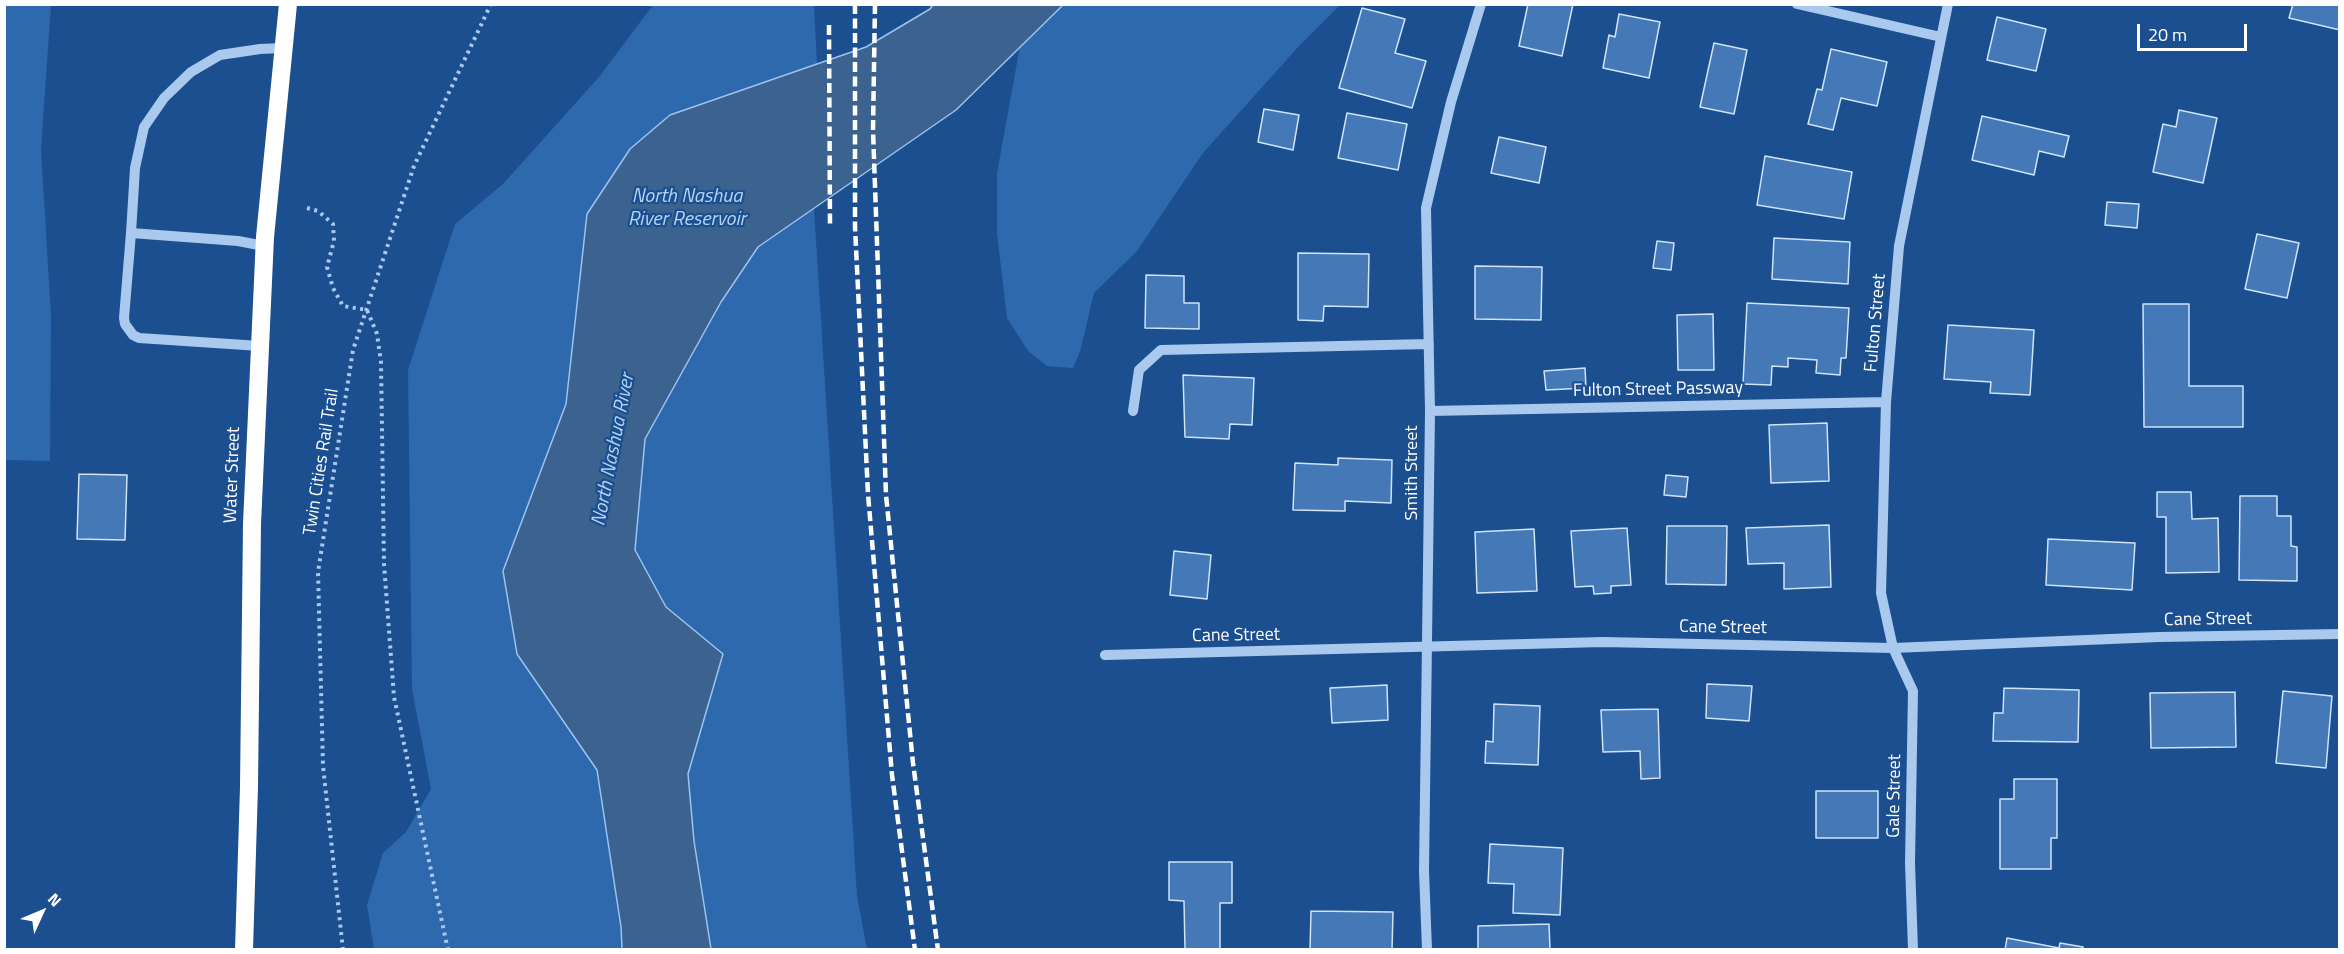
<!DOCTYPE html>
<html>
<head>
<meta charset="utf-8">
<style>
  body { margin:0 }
  #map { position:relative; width:2344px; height:954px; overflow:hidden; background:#1b4f8f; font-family:"Titillium Web",sans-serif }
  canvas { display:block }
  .frame { position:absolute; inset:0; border:6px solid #fff; pointer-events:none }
  .north { position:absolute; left:12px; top:882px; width:60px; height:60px; -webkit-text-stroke:4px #1b4f8f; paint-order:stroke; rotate:46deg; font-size:16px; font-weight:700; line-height:24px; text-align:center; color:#fff }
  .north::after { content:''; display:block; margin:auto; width:21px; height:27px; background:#fff; clip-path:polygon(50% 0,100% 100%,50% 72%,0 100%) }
  .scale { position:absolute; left:2137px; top:24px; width:110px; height:27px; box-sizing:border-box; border:3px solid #fff; border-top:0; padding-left:8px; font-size:18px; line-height:21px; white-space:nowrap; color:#fff; -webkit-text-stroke:4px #1b4f8f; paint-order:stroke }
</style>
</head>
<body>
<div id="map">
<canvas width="2344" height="954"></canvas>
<div class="frame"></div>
<div class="north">N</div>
<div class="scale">20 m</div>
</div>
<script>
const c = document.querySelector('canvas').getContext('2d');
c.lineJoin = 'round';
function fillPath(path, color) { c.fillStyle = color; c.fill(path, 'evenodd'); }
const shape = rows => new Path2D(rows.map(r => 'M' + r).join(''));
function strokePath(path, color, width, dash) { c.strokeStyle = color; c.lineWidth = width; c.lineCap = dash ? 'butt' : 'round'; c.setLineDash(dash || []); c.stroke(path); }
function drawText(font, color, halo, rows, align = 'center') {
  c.font = font + ' "Titillium Web",sans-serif'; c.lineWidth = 4.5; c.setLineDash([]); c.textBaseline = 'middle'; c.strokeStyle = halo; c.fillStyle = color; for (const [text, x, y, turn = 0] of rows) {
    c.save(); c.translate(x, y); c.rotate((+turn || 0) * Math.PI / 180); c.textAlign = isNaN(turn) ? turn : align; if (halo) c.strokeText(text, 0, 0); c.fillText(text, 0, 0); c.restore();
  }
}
const green = shape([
  [5,4,51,5,41,149,51,316,50,461,5,460],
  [653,5,814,5,817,64,670,115,587,214,566,404,503,571,517,654,597,770,621,927,622,949,374,949,367,905,383,853,406,832,431,789,412,689,408,370,455,224,503,184,599,77],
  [1063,5,1340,5,1300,45,1203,153,1137,251,1094,293,1080,352,1073,368,1047,366,1028,351,1007,318,997,234,997,173,1020,46],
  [814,208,857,896,867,949,711,949,694,841,688,774,722,654,666,607,635,550,645,439,721,302,758,247]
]);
const water = shape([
  [933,5,1063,5,956,110,758,247,721,302,645,439,635,550,666,607,723,654,688,774,694,841,711,949,622,949,621,927,597,770,517,654,503,571,566,404,587,214,630,149,670,115,866,47,930,9,933,5]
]);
const building = shape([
  [1528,4,1573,4,1562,56,1519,46,1528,4],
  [2293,4,2340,4,2340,30,2289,18,2293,4],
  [1362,8,1405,19,1395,53,1426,61,1412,108,1339,88,1362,8],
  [1619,14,1660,22,1649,78,1603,68,1609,35,1615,37,1619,14],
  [1997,17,2046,29,2036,71,1987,60,1997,17],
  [1714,43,1747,50,1734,114,1700,107,1714,43],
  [1831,49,1887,62,1877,106,1841,98,1833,130,1808,124,1817,89,1822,90,1831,49],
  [1264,109,1299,115,1293,150,1258,142,1264,109],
  [2179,110,2217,118,2203,183,2153,172,2163,124,2176,127,2179,110],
  [1347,113,1407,124,1398,170,1338,158,1347,113],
  [1982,116,2069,136,2064,157,2039,151,2034,175,1972,160,1982,116],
  [1499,137,1546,147,1539,183,1491,173,1499,137],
  [1765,156,1852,172,1844,219,1757,205,1765,156],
  [2107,202,2139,204,2137,228,2105,225,2107,202],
  [2257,234,2299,243,2287,298,2245,289,2257,234],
  [1774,238,1850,242,1848,284,1772,279,1774,238],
  [1657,241,1674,243,1671,270,1653,268,1657,241],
  [1298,253,1369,254,1368,307,1324,306,1323,321,1298,320,1298,253],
  [1475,266,1542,267,1541,320,1475,319,1475,266],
  [1146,275,1184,276,1184,303,1199,303,1199,329,1145,328,1146,275],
  [1747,303,1849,308,1846,358,1841,358,1840,375,1816,373,1817,360,1788,358,1788,367,1772,366,1771,385,1743,384,1747,303],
  [2143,304,2189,304,2189,386,2243,386,2243,427,2144,427,2143,304],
  [1713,314,1714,370,1678,370,1677,315,1713,314],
  [1948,325,2034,330,2030,395,1990,393,1991,382,1944,379,1948,325],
  [1585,368,1586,388,1546,390,1544,371,1585,368],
  [1183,375,1254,378,1252,425,1230,424,1229,439,1185,437,1183,375],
  [1827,423,1829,481,1771,483,1769,425,1827,423],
  [1338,458,1392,460,1391,503,1345,501,1345,511,1293,510,1295,463,1338,465,1338,458],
  [79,474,127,475,125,540,77,539,79,474],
  [1666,475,1688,477,1686,497,1664,495,1666,475],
  [2157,492,2191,492,2192,519,2218,518,2219,572,2166,573,2166,517,2157,517,2157,492],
  [2240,496,2277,496,2277,516,2291,516,2291,546,2297,547,2297,581,2239,580,2240,496],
  [1829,525,1831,587,1784,589,1784,563,1748,564,1746,528,1829,525],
  [1667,526,1727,526,1726,585,1666,584,1667,526],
  [1627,528,1631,585,1611,586,1611,593,1594,594,1593,586,1575,587,1571,531,1627,528],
  [1534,529,1537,591,1477,593,1475,532,1534,529],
  [2048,539,2135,543,2132,590,2046,585,2048,539],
  [1174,551,1211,555,1207,599,1170,595,1174,551],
  [1707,684,1752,686,1749,721,1706,718,1707,684],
  [1387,685,1388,720,1332,723,1330,688,1387,685],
  [2004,688,2079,690,2078,742,1993,741,1994,713,2003,713,2004,688],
  [2283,691,2332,696,2326,768,2276,763,2283,691],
  [2235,692,2236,747,2151,748,2150,693,2235,692],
  [1494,704,1540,706,1538,765,1485,763,1486,741,1493,742,1494,704],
  [1658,709,1660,778,1641,779,1640,751,1603,752,1601,710,1658,709],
  [2014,779,2057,779,2057,838,2051,838,2051,869,2000,869,2000,799,2014,799,2014,779],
  [1816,791,1878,791,1878,838,1816,838,1816,791],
  [1490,844,1563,848,1560,915,1513,913,1514,884,1488,883,1490,844],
  [1169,862,1232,862,1232,903,1220,903,1220,950,1185,950,1184,901,1169,900,1169,862],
  [1311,911,1393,912,1392,950,1310,950,1311,911],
  [1549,924,1550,950,1478,950,1478,926,1549,924],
  [2007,938,2059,948,2060,943,2083,947,2083,950,2005,950,2007,938]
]);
const path = shape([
  [307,208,318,211,333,224,334,241,327,267,333,288,343,306,367,310,377,334,381,362,384,564,394,697,448,950],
  [343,950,323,766,318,572,353,350,414,166,491,4]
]);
const minor = shape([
  [1797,4,1941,37],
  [131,233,124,318,125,324,133,335,139,338,260,346],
  [264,246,238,241,131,233,135,168,144,127,164,98,191,72,220,55,260,49,283,48],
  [1133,411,1139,370,1161,350,1429,344],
  [1430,411,1886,402],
  [1105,655,1603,642,1893,648,2159,637,2340,634],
  [1427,950,1424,871,1430,411,1426,208,1451,102,1481,4],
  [1913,950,1910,863,1913,691,1893,648,1881,593,1886,402,1899,246,1948,4]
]);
const highway = shape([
  [244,950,249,787,252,524,265,237,288,4]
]);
const rail = shape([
  [855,4,855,227,868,494,892,775,915,950],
  [875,4,873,130,886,495,913,763,938,950],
  [829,25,830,226]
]);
const streetNames = [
  ["Fulton Street",1876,323,-85],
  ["Fulton Street Passway",1658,390,-1],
  ["Twin Cities Rail Trail",322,462,-81],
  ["Smith Street",1413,473,-90],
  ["Water Street",233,475,-88],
  ["Cane Street",2208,620,-1],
  ["Cane Street",1723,628,1],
  ["Cane Street",1236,636,-1],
  ["Gale Street",1895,796,-89]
];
const waterNames = [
  ["North Nashua",687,197],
  ["River Reservoir",687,220],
  ["North Nashua River",614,450,-79]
];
fillPath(green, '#2e69ad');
fillPath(water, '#3c6290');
strokePath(water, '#9cc4f0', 1.5);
fillPath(building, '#4478b7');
strokePath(building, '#cfe3fa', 1.5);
strokePath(path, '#a9c9ee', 4, [3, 4.5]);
strokePath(minor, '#a9c9ee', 10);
strokePath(highway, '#fff', 18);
strokePath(rail, '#fff', 4.5, [10, 4.5]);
drawText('18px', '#fff', '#1b4f8f', streetNames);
drawText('italic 20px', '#b5d3f5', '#1b4f8f', waterNames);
</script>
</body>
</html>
